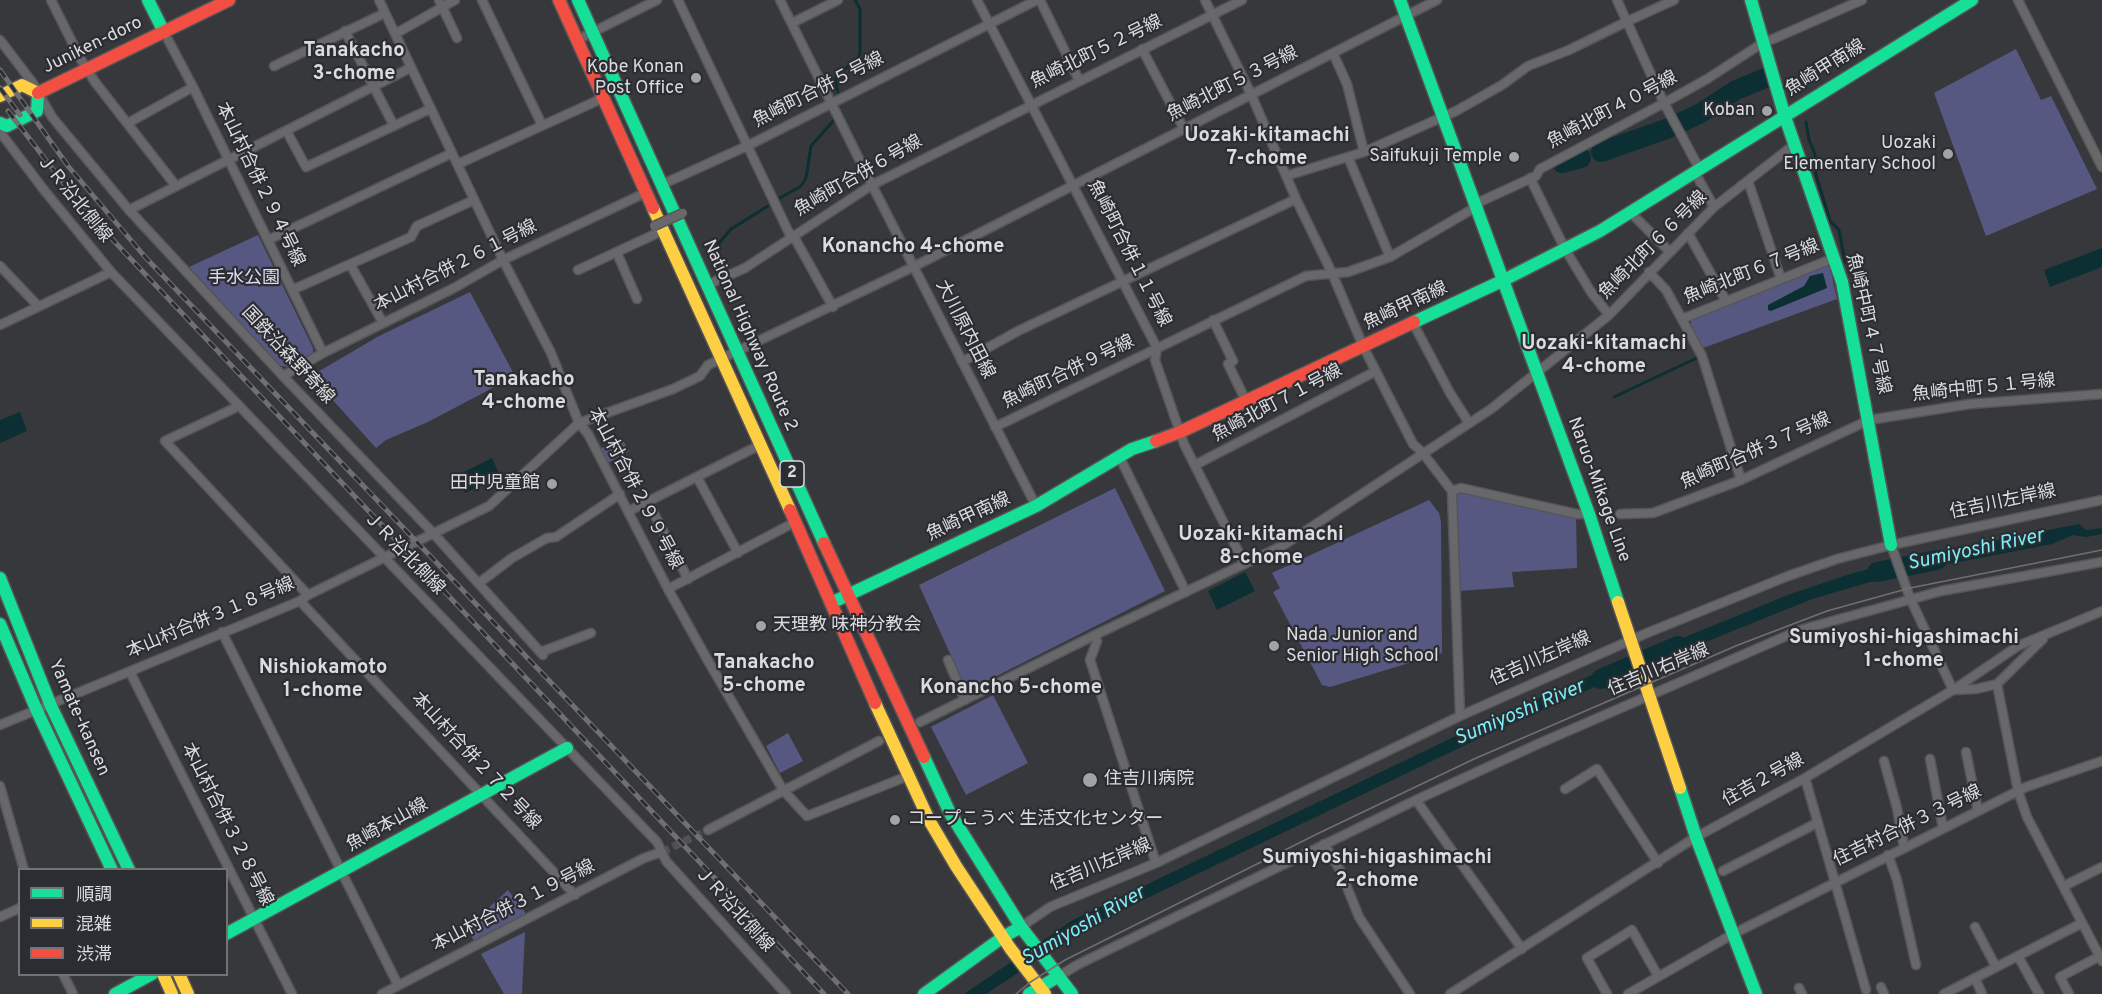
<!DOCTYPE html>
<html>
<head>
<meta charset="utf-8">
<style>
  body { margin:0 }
  #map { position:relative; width:2102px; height:994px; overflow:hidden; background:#37383b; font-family:Overpass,"Noto Sans JP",sans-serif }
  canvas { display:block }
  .legend { position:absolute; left:18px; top:868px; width:210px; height:108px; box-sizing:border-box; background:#2c2d32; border:2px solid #727377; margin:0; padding:8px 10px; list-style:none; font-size:18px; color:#dbdcdf }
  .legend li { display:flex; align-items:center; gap:12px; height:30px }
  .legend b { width:30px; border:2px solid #727377 }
</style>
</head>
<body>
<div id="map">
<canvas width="2102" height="994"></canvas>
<ul class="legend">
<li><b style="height:8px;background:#16e098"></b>順調</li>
<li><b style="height:8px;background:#ffcf43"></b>混雑</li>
<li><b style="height:8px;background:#f24e42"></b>渋滞</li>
</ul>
</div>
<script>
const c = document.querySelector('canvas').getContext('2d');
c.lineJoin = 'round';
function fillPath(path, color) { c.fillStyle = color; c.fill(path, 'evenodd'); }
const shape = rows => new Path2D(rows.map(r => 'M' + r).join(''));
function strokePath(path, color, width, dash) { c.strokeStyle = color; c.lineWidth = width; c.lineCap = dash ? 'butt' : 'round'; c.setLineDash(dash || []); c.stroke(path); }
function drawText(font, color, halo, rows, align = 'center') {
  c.font = font + ' Overpass,"Noto Sans JP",sans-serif'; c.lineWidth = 4.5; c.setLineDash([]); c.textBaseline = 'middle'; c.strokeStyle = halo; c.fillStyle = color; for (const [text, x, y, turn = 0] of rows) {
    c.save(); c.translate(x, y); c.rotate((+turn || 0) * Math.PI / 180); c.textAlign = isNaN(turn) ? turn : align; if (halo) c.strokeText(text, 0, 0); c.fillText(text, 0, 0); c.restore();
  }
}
const green = shape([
  [2016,49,2041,100,2051,96,2097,189,1986,236,1934,93],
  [258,235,313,348,313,354,287,367,279,365,189,267],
  [1829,263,1837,299,1703,348,1690,326,1692,317],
  [470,292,515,376,428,422,386,440,376,448,311,376,379,336],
  [621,437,629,451,608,463,600,449],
  [1115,488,1165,591,967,691,919,585],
  [1463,491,1576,517,1577,568,1512,572,1514,587,1459,591,1457,495],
  [1429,500,1439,513,1441,522,1442,653,1330,687,1322,685,1273,592,1280,588,1272,573],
  [993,695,1028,763,966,795,931,727],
  [788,733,803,761,780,773,766,746],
  [508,890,527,915,474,941,467,928],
  [525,932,522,994,504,994,481,954]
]);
const water = shape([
  [2102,248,2102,267,2050,287,2044,270],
  [1823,273,1827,288,1771,311,1768,310,1768,305,1804,286,1810,276],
  [20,412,27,431,0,443,0,420],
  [492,458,500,476,465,493,456,476],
  [2079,524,2086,530,2102,528,2102,534,2086,537,2073,535,2052,544,1912,571,1908,558],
  [1891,563,1894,575,1812,599,1656,662,1655,656,1651,651,1788,595,1847,575],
  [1245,572,1255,591,1217,610,1208,591],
  [1624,661,1623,666,1626,673,1484,736,1085,928,986,994,964,994,1073,920,1485,722]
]);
const stream = shape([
  [838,92,835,80,837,75,858,59,860,52,860,9,855,0],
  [1806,122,1809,140,1815,154,1816,175,1830,221,1839,230,1845,262],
  [780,198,801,186,806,178,811,146,835,119],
  [710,254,731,229,768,206],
  [1614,397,1699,357]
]);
const river = shape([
  [1682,122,1701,113,1736,90,1768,77],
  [1601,152,1669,128],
  [1562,163,1581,158],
  [1877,572,1937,560],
  [1601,679,1678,646]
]);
const streetTunnel = shape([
  [662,852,708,830]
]);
const street = shape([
  [51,0,80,58,95,82,176,186],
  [379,0,503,260,551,353,579,423,588,434,668,589,707,659,783,790,807,816,908,776],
  [439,0,457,38],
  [482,0,542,125],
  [678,0,789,233,793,235,833,307],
  [780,0,872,185,1036,506],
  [977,0,1157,348,1155,360,1184,444,1244,563],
  [1040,0,1079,80],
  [1205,0,1251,94,1296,199,1332,273,1363,346,1413,444,1422,452,1452,491,1460,716],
  [1617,0,1664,103,1699,168],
  [2018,0,2102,167],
  [792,23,838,0],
  [345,31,394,126],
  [164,32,193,87,323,353],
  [395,34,455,0],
  [0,40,32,82,52,117,129,210,283,376,433,533,543,655],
  [577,40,657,0],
  [1142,49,1184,129],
  [1333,53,1347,84,1364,152],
  [274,66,385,13],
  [128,123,193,87],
  [0,132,44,190,111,272,657,842,666,861,786,994],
  [287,132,306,167,430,109],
  [1348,157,1390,257],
  [458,164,603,98],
  [1694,171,1714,207],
  [1286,176,1364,152,1456,111,1502,85,1528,66,1569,50,1628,21,1674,0],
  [1530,178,1565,249,1591,292,1609,315],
  [1748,181,1781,279],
  [663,184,747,146,1037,0],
  [1475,204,1536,176,1540,169,1664,103,1707,79,1764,42,1773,39,1862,0],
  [129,210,410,68],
  [1630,212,1669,251],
  [1688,233,1726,301],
  [268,240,452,153],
  [617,253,637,299],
  [350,264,383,323],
  [0,266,38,306],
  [578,270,664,230],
  [1649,272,1666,290,1702,356,1741,480],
  [707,285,745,268,872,185,1242,0],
  [292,290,411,237,417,226,474,200],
  [1682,319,1834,258],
  [1213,320,1233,361,1228,364,1246,401],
  [1413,323,1450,393,1469,423],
  [0,325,111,272],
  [962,362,1018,331,1296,199],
  [283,376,323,353,454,288,503,260,647,192],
  [239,406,165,441,308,595],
  [995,427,1306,276,1348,272,1390,257,1476,207],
  [1119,456,1186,592],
  [1195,465,1376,371],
  [697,477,738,553],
  [1452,491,1461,488,1577,514,1589,514],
  [648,502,688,579],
  [629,511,760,445],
  [1620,514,1653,513,1741,480,1869,420,1970,404,2102,394],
  [1891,545,1910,598,1953,690,1976,689,1997,684,2043,639],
  [479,583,512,558,547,538,556,537,620,494],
  [668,589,795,522],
  [300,601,575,895],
  [222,632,398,985],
  [1095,635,1097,641,1090,660,1156,863],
  [541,652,591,633],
  [948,660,965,700],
  [130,672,292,994],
  [1997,684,2018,791,2027,817,2102,961],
  [920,722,1095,635,1284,545,1491,409,1609,315,1714,207,1795,144],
  [0,725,300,601,308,595,489,506,579,423,673,389,700,376,708,365,913,267,1437,0],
  [1966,752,1978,811],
  [1930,759,1943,828],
  [1884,761,1897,808,1904,847],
  [1805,778,1866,990],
  [0,786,24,870],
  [1565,789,1597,769,1658,863],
  [1416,800,1522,949],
  [708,830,879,741],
  [1324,844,1340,870,1359,917,1410,994],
  [1888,855,1897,880,1916,965],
  [1723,871,1817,823],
  [2064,886,2102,867],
  [0,917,20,908],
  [1021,927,1050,907,1156,863,1460,716,1647,633,1788,576,1837,559,1891,545,2102,500],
  [1975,927,1996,967],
  [2018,956,2039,994],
  [63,974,73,994],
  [1059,976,1079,964,1416,800,1538,744,1800,630,1941,591,2102,562],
  [1975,978,1982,994],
  [1881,987,1884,994],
  [1799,988,1802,994],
  [382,994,644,858,662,852],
  [1450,994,1696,837,1805,778,1953,690,2018,646,2102,611],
  [1607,994,1587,958,1632,930,1658,976],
  [1628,994,1733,934,2026,787,2102,761],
  [1944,994,2082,923],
  [2069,994,2060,977,2100,956]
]);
const fast = shape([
  [148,0,164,32],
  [578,0,824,543],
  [1400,0,1589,514,1618,602],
  [1751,0,1785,117,1842,282,1891,545],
  [0,123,7,126,37,111,38,93],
  [1414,322,1502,281,1600,231,1972,0],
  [0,578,51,706,129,870],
  [831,603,1036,506,1132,449,1156,441],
  [0,624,37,711,112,870],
  [924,757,950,813,1021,927,1072,994],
  [1680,788,1696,837,1756,994],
  [226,934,567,748],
  [115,994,152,974],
  [924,994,1003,937,1021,927],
  [1029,994,1059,976]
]);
const slow = shape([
  [0,96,22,85,38,93],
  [653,208,790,510],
  [1618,602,1680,788],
  [875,703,929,820,956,866,1010,948,1045,994],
  [163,974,172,994],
  [179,974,188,994]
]);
const jam = shape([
  [559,0,653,208],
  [38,93,229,0],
  [1156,441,1180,432,1414,322],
  [790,510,875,703],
  [824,543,924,757]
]);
const tram = shape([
  [1016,994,1029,983,1065,960,1319,833,1474,759,1738,645,1827,611,1910,588,2102,550]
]);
const rail = shape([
  [0,70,68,166,146,258,848,994],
  [0,88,20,115],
  [8,111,69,190,113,240,824,994]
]);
const streetBridge = shape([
  [654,226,683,213]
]);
const markers = [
  [696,78,6,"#a2a3a6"],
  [1767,111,6,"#a2a3a6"],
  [1948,154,6,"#a2a3a6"],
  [1514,157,6,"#a2a3a6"],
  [552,484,6,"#a2a3a6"],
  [761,626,6,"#a2a3a6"],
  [1274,646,6,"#a2a3a6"],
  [1090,780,8,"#a2a3a6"],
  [895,820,6,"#a2a3a6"]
];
const shields = [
  [792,474,24]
];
const shieldNames = [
  ["2",792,474]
];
const streetNames = [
  ["Juniken-doro",93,46,-26],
  ["魚崎北町５２号線",1097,53,-26],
  ["魚崎甲南線",1826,69,-32],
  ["魚崎北町５３号線",1233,85,-27],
  ["魚崎町合併５号線",819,91,-27],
  ["魚崎北町４０号線",1613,111,-28],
  ["魚崎町合併６号線",859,177,-30],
  ["本山村合併２９４号線",259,185,64],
  ["ＪＲ沿北側線",73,199,51],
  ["魚崎北町６６号線",1654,246,-45],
  ["魚崎町合併１１号線",1128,254,63],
  ["本山村合併２６１号線",456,267,-27],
  ["魚崎北町６７号線",1752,273,-22],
  ["魚崎甲南線",1406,307,-25],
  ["魚崎中町４７号線",1867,324,77],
  ["大川原内田線",964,330,63],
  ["National Highway Route 2",749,336,66],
  ["国鉄沿森野寄線",287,356,47],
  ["魚崎町合併９号線",1069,373,-26],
  ["魚崎中町５１号線",1984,389,-6],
  ["魚崎北町７１号線",1278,404,-28],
  ["魚崎町合併３７号線",1756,452,-24],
  ["本山村合併２９９号線",634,489,62],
  ["Naruo-Mikage Line",1598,490,70],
  ["住吉川左岸線",2003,503,-12],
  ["魚崎甲南線",969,518,-25],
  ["ＪＲ沿北側線",403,554,46],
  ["本山村合併３１８号線",211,619,-23],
  ["住吉川左岸線",1541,660,-24],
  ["住吉川右岸線",1659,671,-23],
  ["Yamate-kansen",78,718,66],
  ["本山村合併２７２号線",475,762,47],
  ["住吉２号線",1764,781,-29],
  ["本山村合併３２８号線",226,825,63],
  ["魚崎本山線",388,826,-29],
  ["住吉村合併３３号線",1908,827,-26],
  ["住吉川左岸線",1101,866,-23],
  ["本山村合併３１９号線",514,907,-27],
  ["ＪＲ沿北側線",733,910,48]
];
const poiNames = [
  ["Kobe Konan",684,68],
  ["Post Office",684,89],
  ["Koban",1755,111],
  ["Uozaki",1936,144],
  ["Elementary School",1936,165],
  ["Saifukuji Temple",1502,157],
  ["田中児童館",540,484],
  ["天理教 味神分教会",773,626,"left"],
  ["Nada Junior and",1286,636,"left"],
  ["Senior High School",1286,657,"left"],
  ["住吉川病院",1104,780,"left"],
  ["コープこうべ 生活文化センター",907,820,"left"]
];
const parkNames = [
  ["手水公園",244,279]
];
const neighbourhoodNames = [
  ["Tanakacho",354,52],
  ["3-chome",354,75],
  ["Uozaki-kitamachi",1267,137],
  ["7-chome",1267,160],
  ["Konancho 4-chome",913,248],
  ["Uozaki-kitamachi",1604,345],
  ["4-chome",1604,368],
  ["Tanakacho",524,381],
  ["4-chome",524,404],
  ["Uozaki-kitamachi",1261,536],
  ["8-chome",1261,559],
  ["Sumiyoshi-higashimachi",1904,639],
  ["1-chome",1904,662],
  ["Tanakacho",764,664],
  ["5-chome",764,687],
  ["Nishiokamoto",323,669],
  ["1-chome",323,692],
  ["Konancho 5-chome",1011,689],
  ["Sumiyoshi-higashimachi",1377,859],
  ["2-chome",1377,882]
];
const waterNames = [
  ["Sumiyoshi River",1976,551,-12],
  ["Sumiyoshi River",1520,714,-23],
  ["Sumiyoshi River",1084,927,-30]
];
fillPath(green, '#575882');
fillPath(water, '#0b2f32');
strokePath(stream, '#0b2f32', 3);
strokePath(river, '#0b2f32', 20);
strokePath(streetTunnel, '#505154', 8, [8, 4]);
strokePath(street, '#545558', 11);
strokePath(fast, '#545558', 15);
strokePath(slow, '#545558', 15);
strokePath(jam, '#545558', 15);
strokePath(street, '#68686b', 8);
strokePath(fast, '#16e098', 12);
strokePath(slow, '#ffcf43', 12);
strokePath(jam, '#f24e42', 12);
strokePath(tram, '#707072', 1.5);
strokePath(rail, '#707072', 5);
strokePath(rail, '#2c2d32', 3, [9]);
strokePath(streetBridge, '#545558', 11, []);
strokePath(streetBridge, '#68686b', 8);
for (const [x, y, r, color] of markers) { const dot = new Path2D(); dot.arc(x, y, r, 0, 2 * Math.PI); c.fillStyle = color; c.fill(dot); strokePath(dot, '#2c2d32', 2); }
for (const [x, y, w] of shields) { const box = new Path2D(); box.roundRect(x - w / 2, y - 13, w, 26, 4.5); c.fillStyle = '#2c2d32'; c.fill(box); strokePath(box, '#dbdcdf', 1.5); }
drawText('bold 16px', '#dbdcdf', null, shieldNames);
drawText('18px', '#dbdcdf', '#2c2d32', streetNames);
drawText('18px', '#dbdcdf', '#2c2d32', poiNames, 'right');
drawText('18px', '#dadcf0', '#2c2d32', parkNames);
drawText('bold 20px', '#dbdcdf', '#2c2d32', neighbourhoodNames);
drawText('italic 20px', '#78eff9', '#2c2d32', waterNames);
</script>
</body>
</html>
